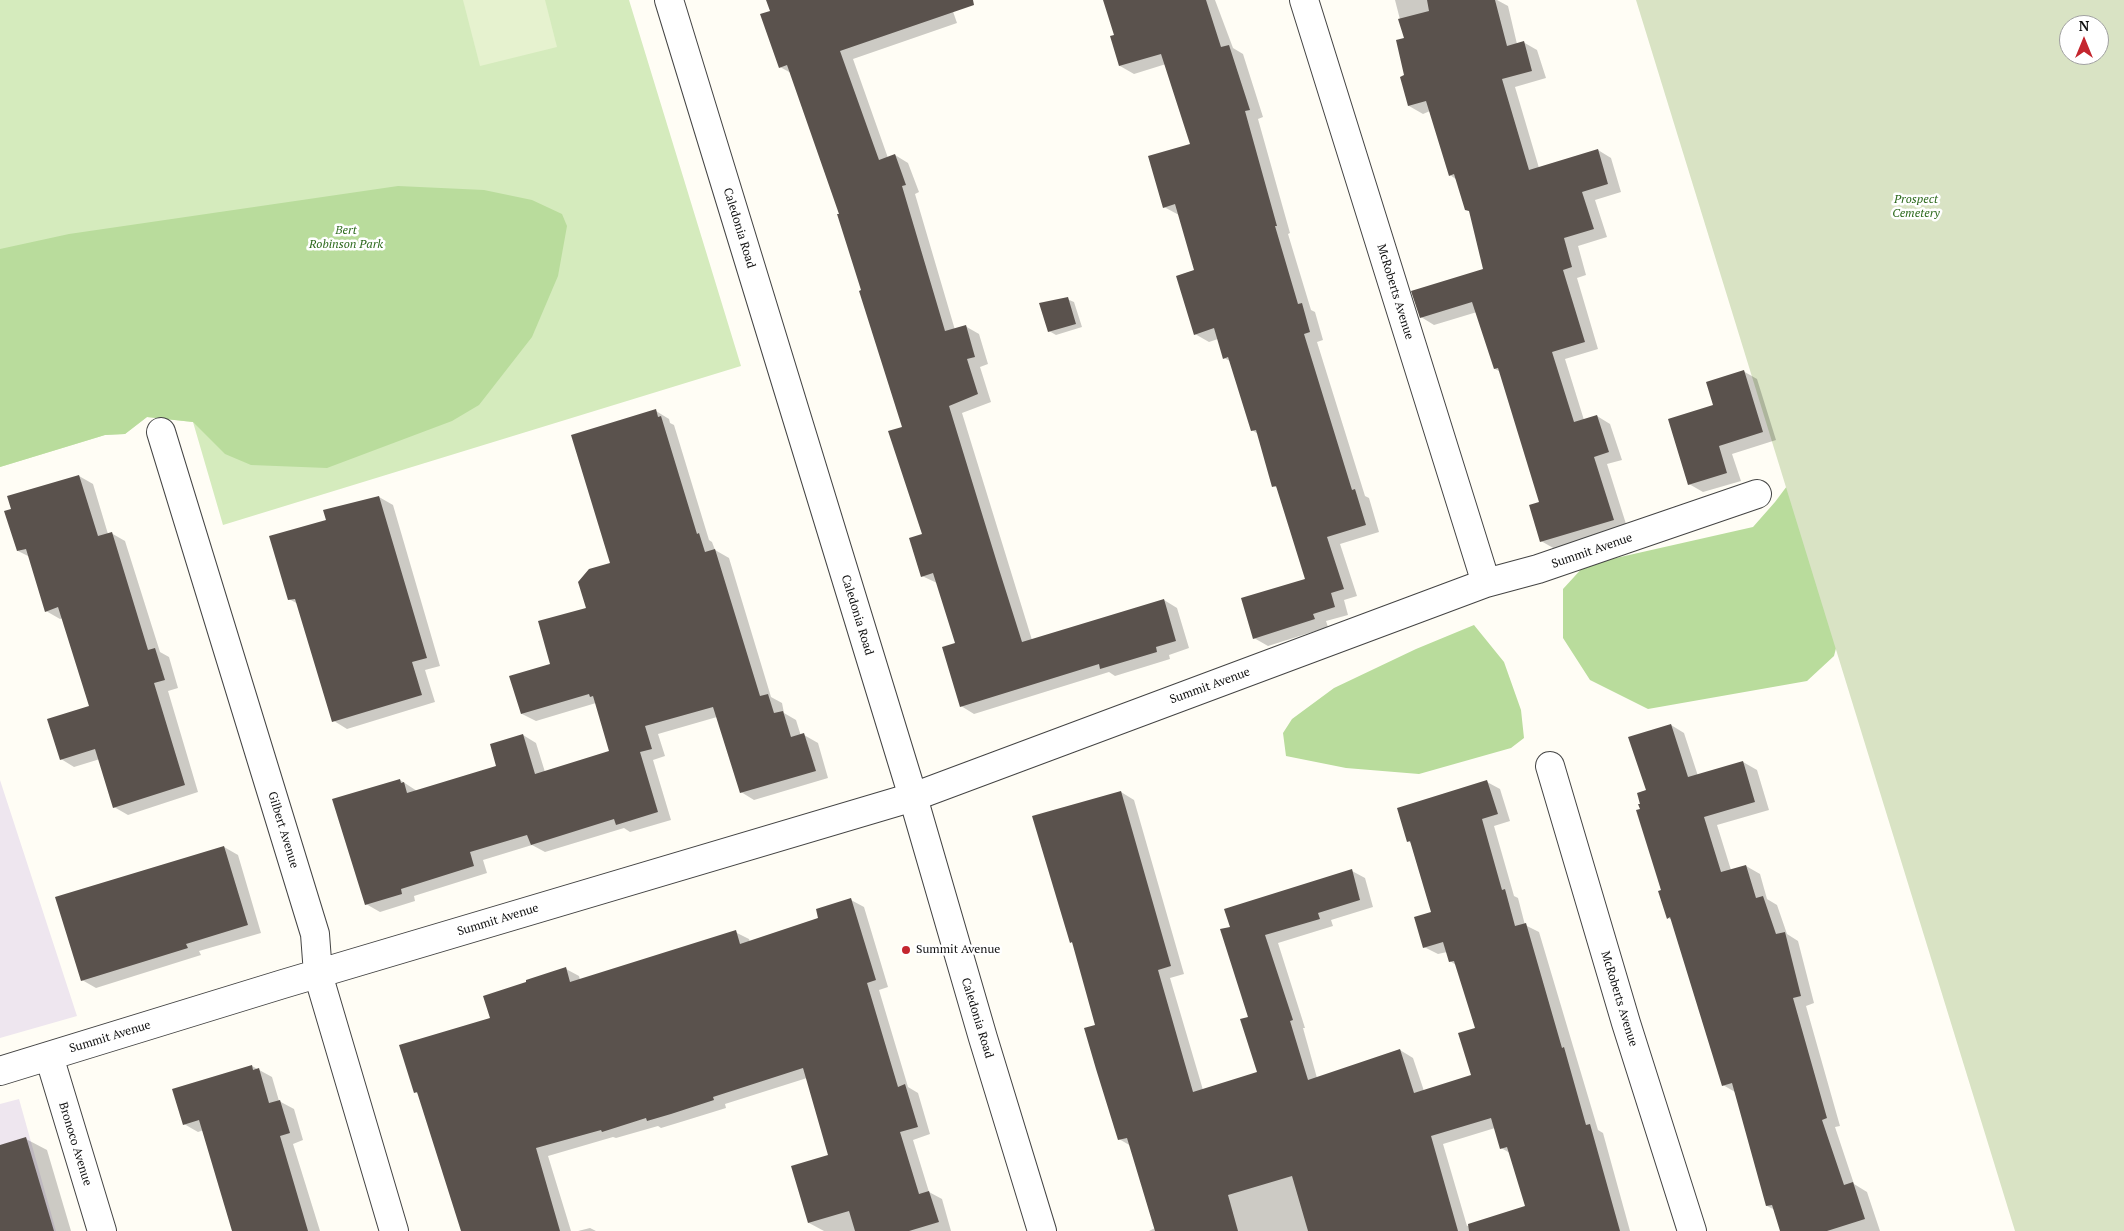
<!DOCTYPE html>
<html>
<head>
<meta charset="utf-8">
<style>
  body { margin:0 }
  #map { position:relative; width:2124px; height:1231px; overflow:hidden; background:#fffdf5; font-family:"PT Serif",serif }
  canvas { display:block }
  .north { position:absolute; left:2059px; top:15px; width:50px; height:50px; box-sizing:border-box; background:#fff; border:1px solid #a0a0a0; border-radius:50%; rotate:0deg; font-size:14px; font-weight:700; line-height:20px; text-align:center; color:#111 }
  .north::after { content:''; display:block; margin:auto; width:18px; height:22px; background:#c4262e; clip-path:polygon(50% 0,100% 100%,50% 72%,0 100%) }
</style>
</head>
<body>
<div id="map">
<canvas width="2124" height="1231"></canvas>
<div class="north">N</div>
</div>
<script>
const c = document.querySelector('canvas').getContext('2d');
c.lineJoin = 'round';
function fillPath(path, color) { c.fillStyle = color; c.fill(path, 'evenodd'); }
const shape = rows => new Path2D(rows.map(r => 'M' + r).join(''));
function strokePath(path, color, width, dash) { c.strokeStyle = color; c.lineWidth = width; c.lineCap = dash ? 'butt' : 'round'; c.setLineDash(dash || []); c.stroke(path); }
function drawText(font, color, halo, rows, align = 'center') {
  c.font = font + ' "PT Serif",serif'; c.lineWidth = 5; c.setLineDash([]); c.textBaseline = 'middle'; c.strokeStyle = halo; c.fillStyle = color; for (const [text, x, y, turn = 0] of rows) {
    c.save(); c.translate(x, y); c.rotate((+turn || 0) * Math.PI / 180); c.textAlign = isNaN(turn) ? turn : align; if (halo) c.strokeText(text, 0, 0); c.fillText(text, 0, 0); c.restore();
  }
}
const industrial = shape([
  [0,780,77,1016,0,1038],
  [19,1099,56,1231,0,1231,0,1104]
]);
const green = shape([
  [0,0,629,0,741,366,223,525,193,422,147,417,125,434,105,435,0,467]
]);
const forest = shape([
  [398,186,484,190,532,200,562,214,567,226,558,276,532,337,479,405,452,421,327,468,251,465,225,454,193,422,147,417,125,434,105,435,0,467,0,249,69,234],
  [1802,466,1843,621,1834,656,1807,681,1648,709,1590,680,1563,638,1563,589,1585,565,1753,527,1775,502],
  [1474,625,1504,662,1521,710,1524,738,1511,748,1419,774,1346,768,1286,756,1283,733,1292,719,1334,688,1416,649]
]);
const cemetery = shape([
  [1636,0,2124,0,2124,1231,2015,1231],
  [2069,25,2099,25,2099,55,2069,55]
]);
const pitch = shape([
  [463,0,545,0,557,47,480,66]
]);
const shadow = shape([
  [767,0,949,0,957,23,853,59,888,158,895,155,908,163,919,192,915,194,955,330,965,326,979,334,988,364,980,367,991,402,962,413,1032,640,1164,600,1177,608,1189,648,1169,655,1170,659,1115,676,1109,672,974,714,961,706,956,644,937,583,922,576,923,534,903,428,841,214,791,73,780,67,771,12],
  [1105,0,1215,0,1233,48,1243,54,1263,117,1258,119,1290,233,1288,234,1311,310,1315,312,1323,340,1317,342,1365,496,1369,498,1379,532,1340,544,1357,596,1344,600,1348,615,1326,621,1328,627,1268,646,1254,638,1306,580,1278,488,1273,486,1258,434,1252,430,1230,361,1224,358,1218,339,1209,342,1195,334,1195,271,1179,215,1164,207,1191,145,1166,64,1134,74,1120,66,1115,36],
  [1395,0,1497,0,1508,6,1517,44,1523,42,1537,50,1546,78,1515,87,1539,168,1598,150,1611,158,1621,192,1595,200,1607,237,1578,246,1586,275,1577,278,1598,349,1565,359,1584,420,1597,416,1610,424,1622,460,1607,464,1627,527,1555,549,1541,541,1541,503,1501,372,1495,369,1477,312,1434,325,1421,317,1485,270,1470,211,1457,180,1450,175,1430,111,1423,114,1409,106,1406,76,1405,39],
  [1067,299,1074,302,1082,327,1056,335,1049,331],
  [1743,371,1757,379,1776,440,1732,454,1741,481,1703,492,1689,484,1714,406],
  [656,411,669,419,670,423,674,425,709,540,712,542,715,550,729,558,771,697,782,703,784,713,796,720,801,736,804,735,818,743,828,778,754,800,741,792,717,717,658,734,665,756,653,760,671,820,630,832,624,828,545,852,532,845,483,860,487,873,414,896,415,901,380,912,366,904,400,780,417,791,498,766,523,735,536,743,545,772,611,751,596,703,536,721,522,714,587,609,611,564],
  [79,476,93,484,108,534,111,533,125,541,160,652,169,657,178,688,168,691,198,792,128,815,114,807,100,759,74,767,61,759,90,707,63,618,60,619,46,611,30,557,18,551],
  [379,497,393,505,440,666,425,670,435,702,347,729,334,721,298,604,289,599,328,521],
  [1671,725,1684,733,1698,776,1743,762,1757,770,1769,810,1717,825,1731,870,1746,866,1760,874,1767,899,1777,905,1787,934,1798,941,1814,1003,1806,1006,1840,1126,1835,1127,1854,1184,1867,1192,1880,1231,1781,1231,1775,1210,1767,1206,1735,1092,1723,1085,1673,920,1668,918,1641,810],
  [1487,782,1500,789,1510,821,1494,826,1514,896,1518,898,1525,925,1539,932,1598,1130,1603,1133,1630,1231,1149,1231,1155,1228,1131,1146,1119,1139,1096,1026,1074,944,1071,942,1121,792,1134,800,1184,974,1170,978,1203,1090,1258,1073,1250,1018,1231,928,1352,871,1365,878,1373,907,1331,920,1333,926,1278,943,1305,1028,1303,1028,1317,1078,1400,1050,1413,1058,1424,1091,1473,1076,1477,1029,1456,965,1450,961,1447,952,1438,954,1424,947,1432,913,1411,843,1408,841],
  [1495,1128,1501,1148,1510,1153,1527,1207,1467,1226,1443,1144],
  [224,847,238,855,261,933,199,951,201,955,96,988,82,980],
  [851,900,864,907,888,987,879,990,908,1087,918,1093,930,1134,913,1140,929,1192,942,1199,951,1231,824,1231,809,1223,830,1155,807,1078,725,1104,726,1108,684,1121,661,1128,658,1126,616,1138,613,1137,548,1156,571,1231,462,1231,420,1095,415,1092,491,1019,566,969,579,976,580,980,735,932,749,939,750,942,820,919],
  [252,1066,272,1077,279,1101,294,1109,303,1140,293,1144,320,1231,234,1231,204,1130,198,1132,184,1124],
  [26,1139,47,1150,71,1231,0,1231,0,1147],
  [590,1228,596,1231,578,1231]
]);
const building = shape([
  [766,0,973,0,974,5,840,51,879,160,895,154,906,185,902,186,945,331,966,325,975,357,967,359,978,394,949,406,998,566,1022,642,1164,599,1176,641,1156,647,1157,652,1100,669,1099,664,960,707,942,647,955,643,933,573,921,577,909,538,922,534,888,431,902,427,859,291,861,290,837,214,839,214,787,65,779,68,760,14,770,11],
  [1103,0,1206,0,1221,47,1229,45,1250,110,1245,111,1277,226,1275,226,1298,304,1302,303,1310,332,1304,334,1352,490,1355,489,1366,525,1327,537,1344,589,1331,593,1335,607,1313,614,1315,619,1253,639,1241,598,1305,579,1276,486,1272,487,1256,430,1251,431,1228,357,1223,359,1214,328,1194,335,1176,276,1194,270,1175,204,1163,208,1148,156,1190,144,1161,54,1119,66,1110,36,1114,35],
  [1427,0,1495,0,1507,46,1524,41,1532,71,1502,79,1529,170,1598,149,1608,184,1582,192,1594,229,1564,238,1572,267,1563,270,1585,342,1552,352,1574,422,1597,415,1609,452,1594,457,1614,520,1540,542,1529,505,1539,502,1498,368,1494,369,1472,302,1420,318,1411,291,1483,269,1469,211,1465,210,1454,174,1449,176,1426,101,1408,106,1400,77,1404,75,1396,40,1404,38,1398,19,1429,11],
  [1068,297,1076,324,1048,332,1039,303],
  [1744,370,1763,432,1719,446,1727,473,1688,485,1668,419,1713,405,1706,382],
  [656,409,658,417,661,416,697,534,699,533,705,552,715,549,760,696,768,694,774,713,783,711,791,737,804,733,816,771,740,793,713,707,645,726,652,749,640,752,658,812,616,825,614,819,531,845,527,835,470,852,474,866,401,889,402,894,365,905,332,799,400,779,401,783,404,782,407,793,496,766,490,744,523,734,535,774,609,751,593,696,590,697,589,694,521,714,509,676,550,664,538,621,586,608,578,582,589,569,610,563,571,435],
  [79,475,98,536,112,532,148,650,155,648,165,680,154,683,185,785,113,808,95,749,60,760,47,719,89,706,58,607,45,612,26,549,17,551,4,511,11,509,7,496],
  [379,496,427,658,412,662,422,695,332,722,295,599,288,600,269,536,326,520,323,510],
  [1671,724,1688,777,1743,761,1755,802,1704,817,1721,872,1746,865,1756,898,1763,896,1776,934,1785,932,1801,996,1793,998,1827,1118,1822,1120,1844,1185,1853,1182,1865,1219,1827,1231,1780,1231,1772,1205,1766,1206,1732,1083,1722,1086,1670,917,1667,919,1658,891,1661,890,1636,810,1640,809,1638,804,1640,804,1637,793,1646,790,1628,737],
  [1487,780,1498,814,1482,819,1502,890,1505,889,1515,926,1526,923,1562,1048,1564,1047,1586,1125,1590,1124,1620,1231,1469,1231,1468,1224,1525,1206,1507,1147,1500,1149,1491,1118,1431,1136,1458,1231,1308,1231,1292,1176,1228,1195,1238,1231,1155,1231,1127,1138,1118,1140,1096,1069,1084,1028,1095,1025,1072,942,1070,943,1032,816,1121,791,1171,966,1158,970,1193,1092,1257,1072,1240,1019,1248,1017,1220,929,1230,927,1224,909,1352,869,1360,900,1318,913,1320,919,1265,935,1293,1020,1290,1021,1308,1080,1400,1049,1414,1093,1471,1075,1458,1033,1475,1028,1454,961,1449,962,1443,942,1423,948,1414,917,1431,912,1410,841,1407,842,1397,808],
  [224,846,248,925,186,944,188,948,81,981,55,897],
  [851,898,876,980,867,983,898,1087,905,1084,918,1127,900,1132,919,1194,929,1191,939,1222,909,1231,855,1231,849,1211,808,1223,791,1166,828,1155,803,1068,713,1097,714,1100,671,1114,647,1121,646,1118,602,1132,601,1130,536,1148,560,1231,461,1231,417,1092,414,1093,399,1045,490,1018,483,996,526,982,526,980,566,967,570,982,736,930,740,944,818,918,816,909],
  [252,1065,253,1070,259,1068,269,1103,280,1100,290,1133,280,1136,308,1231,232,1231,199,1120,183,1125,172,1089],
  [26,1137,54,1231,0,1231,0,1145]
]);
const minor = shape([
  [1304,0,1486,583],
  [161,432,315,934,318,974,394,1231],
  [1550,766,1626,1023,1692,1231],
  [49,1056,102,1231],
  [0,1071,283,984,913,797,1486,583,1538,569,1757,494]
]);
const tertiary = shape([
  [669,0,913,797,983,1038,1042,1231]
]);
const markers = [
  [906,950,5,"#c4262e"]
];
const parkNames = [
  ["Prospect",1916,200],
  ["Cemetery",1916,214],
  ["Bert",346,231],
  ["Robinson Park",346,245]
];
const streetNames = [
  ["Caledonia Road",739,228,73],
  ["McRoberts Avenue",1395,292,73],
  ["Summit Avenue",1592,551,-19],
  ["Caledonia Road",857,615,73],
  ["Summit Avenue",1210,686,-20],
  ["Gilbert Avenue",283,830,73],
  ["Summit Avenue",498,920,-17],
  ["McRoberts Avenue",1619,999,73],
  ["Caledonia Road",977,1018,73],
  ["Summit Avenue",110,1037,-17],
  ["Bronoco Avenue",75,1144,73]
];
const poiNames = [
  ["Summit Avenue",916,950]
];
fillPath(industrial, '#eee6ef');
fillPath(green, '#d5ebbd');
fillPath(forest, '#b9dc9c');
fillPath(cemetery, '#d9e3c4');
fillPath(pitch, '#e6f2cf');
fillPath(shadow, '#0003');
fillPath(building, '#5a524d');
strokePath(minor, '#444', 30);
strokePath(tertiary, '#444', 30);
strokePath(minor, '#fff', 28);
strokePath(tertiary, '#fff', 28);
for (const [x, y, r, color] of markers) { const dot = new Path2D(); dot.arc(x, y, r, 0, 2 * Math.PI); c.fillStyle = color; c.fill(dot); strokePath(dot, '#fff', 2); }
drawText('italic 12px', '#2f6b1f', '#fff', parkNames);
drawText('12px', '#111', '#fff', streetNames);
drawText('12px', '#111', '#fff', poiNames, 'left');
</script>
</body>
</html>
